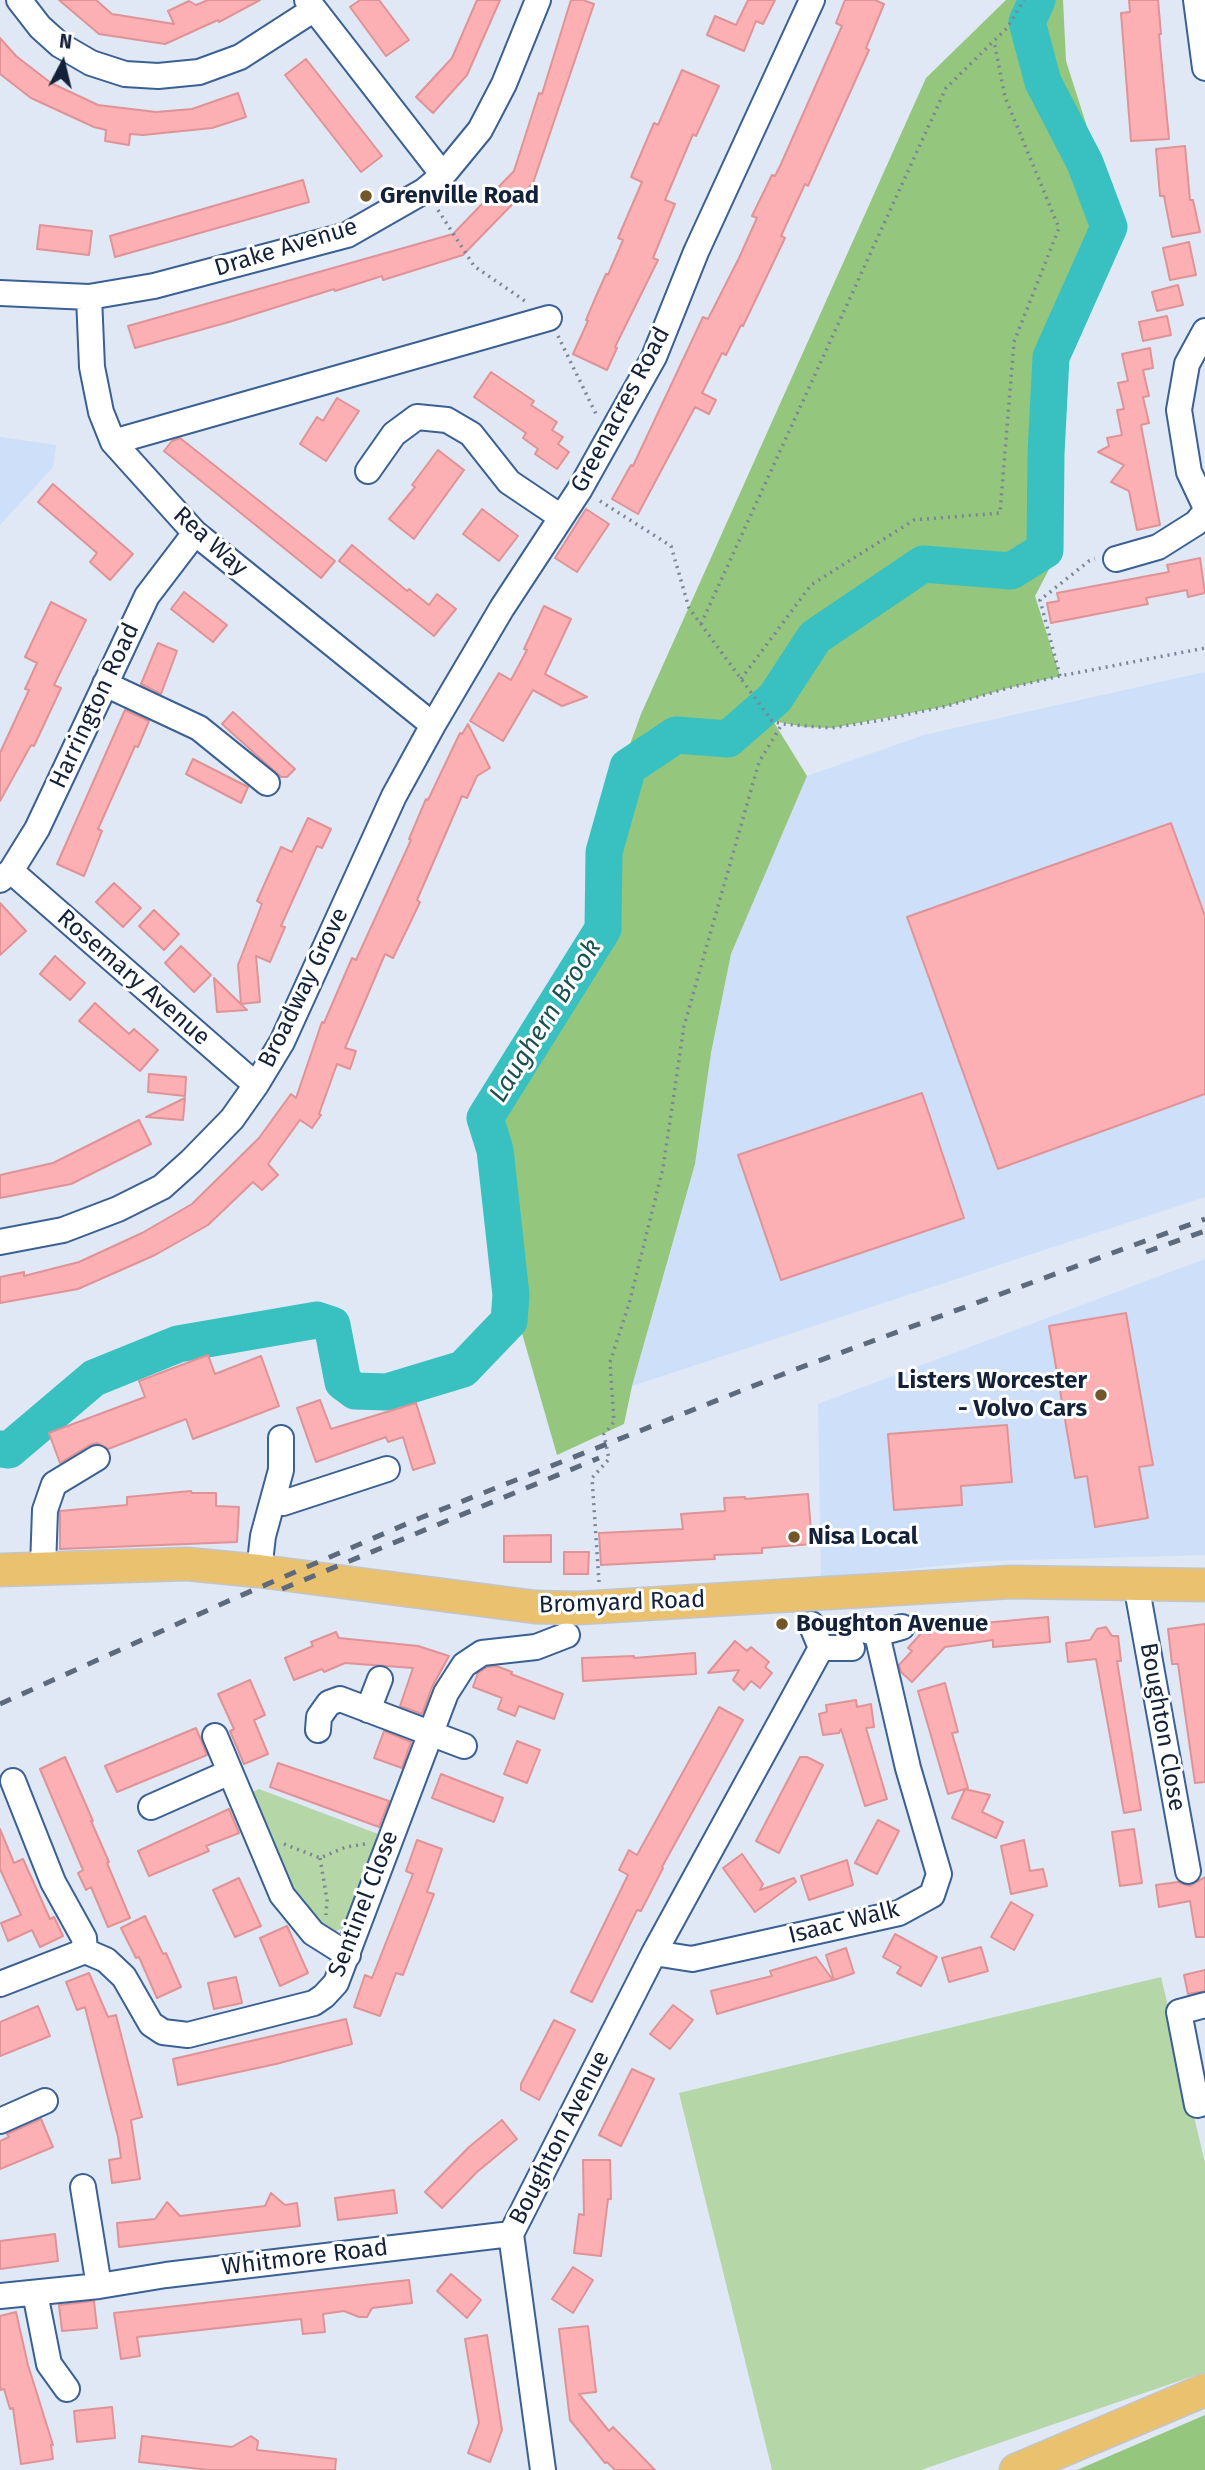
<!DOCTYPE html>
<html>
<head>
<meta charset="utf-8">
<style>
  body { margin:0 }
  #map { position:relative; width:1205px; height:2470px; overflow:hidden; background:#dfe8f4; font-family:"Fira Sans",sans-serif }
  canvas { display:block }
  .north { position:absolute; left:28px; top:28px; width:70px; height:70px; -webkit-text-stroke:5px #fff; paint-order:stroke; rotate:7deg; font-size:19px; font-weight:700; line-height:28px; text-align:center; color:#132238 }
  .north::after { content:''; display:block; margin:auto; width:24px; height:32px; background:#132238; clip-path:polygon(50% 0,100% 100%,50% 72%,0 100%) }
</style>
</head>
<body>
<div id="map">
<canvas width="1205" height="2470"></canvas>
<div class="north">N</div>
</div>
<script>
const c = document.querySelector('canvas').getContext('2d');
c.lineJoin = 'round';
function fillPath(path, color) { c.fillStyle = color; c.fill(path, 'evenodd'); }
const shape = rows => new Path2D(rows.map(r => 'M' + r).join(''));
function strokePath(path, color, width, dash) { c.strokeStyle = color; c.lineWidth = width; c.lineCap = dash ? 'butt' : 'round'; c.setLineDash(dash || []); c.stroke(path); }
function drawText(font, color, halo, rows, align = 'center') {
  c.font = font + ' "Fira Sans",sans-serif'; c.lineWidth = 6; c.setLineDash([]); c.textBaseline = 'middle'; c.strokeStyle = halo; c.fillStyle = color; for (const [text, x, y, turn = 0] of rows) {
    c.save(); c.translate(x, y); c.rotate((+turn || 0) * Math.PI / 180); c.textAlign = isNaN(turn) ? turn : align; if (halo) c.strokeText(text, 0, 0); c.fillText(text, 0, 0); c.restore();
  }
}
const built = shape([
  [0,437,56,445,53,467,0,525],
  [1205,672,1205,1197,632,1386,695,1164,711,1053,731,954,807,776,924,735],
  [1205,1259,1205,1555,987,1561,821,1578,818,1404]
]);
const green = shape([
  [259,1789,378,1834,344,1927,333,1933,325,1929,295,1896,250,1793],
  [1161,1977,1205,2163,1205,2372,921,2470,772,2470,679,2093]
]);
const forest = shape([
  [1006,0,1063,0,1066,61,1120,230,1095,293,1062,365,1055,428,1056,556,1035,596,1060,676,1008,688,947,706,832,728,805,727,773,721,807,776,731,954,711,1053,695,1164,632,1386,624,1424,557,1455,511,1295,495,1150,485,1118,603,929,591,852,641,714,926,78],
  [1205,2415,1205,2470,1077,2470]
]);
const river = shape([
  [0,1449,9,1450,94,1378,178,1344,317,1320,332,1325,343,1382,355,1391,387,1392,463,1369,509,1321,511,1295,495,1150,485,1118,603,929,604,852,628,767,676,735,728,739,775,698,815,637,923,564,1011,571,1045,550,1046,454,1051,357,1109,227,1085,163,1043,82,1027,22,1037,0]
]);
const building = shape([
  [59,0,96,0,112,14,174,24,168,11,189,1,196,5,208,0,260,0,219,22,218,20,165,44,99,34,59,0],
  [360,0,379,0,409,40,386,56,350,7,360,0],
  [477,0,500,0,467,75,433,113,416,97,452,58,477,0],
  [571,0,583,0,594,4,533,183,463,255,383,280,382,276,335,291,334,289,229,322,135,348,128,326,453,234,514,171,539,93,542,94,571,0],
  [748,0,775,0,763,24,756,21,744,51,707,35,715,16,736,25,748,0],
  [845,0,875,0,884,4,866,48,869,50,808,186,805,184,781,236,785,238,743,326,741,325,726,355,722,353,702,393,716,400,709,414,695,407,638,514,612,499,631,465,633,466,703,317,708,319,739,258,757,218,752,216,772,175,775,176,781,164,842,26,836,23,845,0],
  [1129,0,1158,0,1161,34,1159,34,1169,139,1131,141,1121,13,1130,12,1129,0],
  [0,38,16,56,51,83,98,105,156,112,192,109,238,93,246,117,212,128,143,135,130,134,129,145,105,141,106,130,94,127,31,98,0,74,0,38],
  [306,59,382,156,361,172,285,75,306,59],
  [682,70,719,86,696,136,693,134,665,200,675,204,653,258,658,260,615,347,617,348,607,370,573,354,588,321,586,320,597,294,606,274,608,275,623,240,618,238,642,182,631,177,654,123,658,125,682,70],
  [1185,146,1190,200,1193,200,1200,232,1172,237,1164,196,1160,196,1156,149,1185,146],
  [303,180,309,202,115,257,110,236,303,180],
  [40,225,92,231,89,255,37,249,40,225],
  [1189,242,1196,275,1170,280,1163,248,1189,242],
  [1178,285,1183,305,1157,311,1152,292,1178,285],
  [1167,316,1171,335,1143,341,1139,322,1167,316],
  [1150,348,1153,368,1143,370,1149,396,1143,397,1149,423,1141,425,1160,525,1137,530,1129,491,1111,482,1124,465,1098,452,1109,446,1107,438,1122,435,1117,410,1124,409,1118,383,1128,381,1122,354,1150,348],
  [491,372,534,401,531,405,557,422,552,430,563,437,558,444,569,452,557,469,535,454,538,449,523,438,526,433,474,397,491,372],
  [337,398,359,411,326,461,300,444,317,417,323,421,337,398],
  [180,438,335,561,321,578,164,451,172,441,180,438],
  [438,450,464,470,414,539,389,519,415,487,412,485,438,450],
  [53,484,133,554,110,580,90,562,97,553,38,502,53,484],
  [482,509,518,536,499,561,463,534,482,509],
  [586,509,609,524,577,572,555,558,586,509],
  [352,545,407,591,409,589,429,605,437,594,456,609,434,636,339,561,352,545],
  [1200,558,1205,593,1188,597,1187,590,1146,598,1148,604,1051,623,1047,603,1059,601,1057,593,1169,572,1167,565,1200,558],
  [184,592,227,625,213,642,171,609,184,592],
  [51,602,86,620,54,685,61,688,34,746,31,745,0,801,0,753,29,690,25,689,37,663,25,657,51,602],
  [544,606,571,619,545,674,587,697,562,706,533,690,503,741,470,721,499,673,511,680,527,650,524,649,544,606],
  [158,643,177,651,161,694,141,684,158,643],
  [125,710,149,721,138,747,135,746,98,829,102,831,84,876,57,864,125,710],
  [233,712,295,769,287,777,281,777,222,724,233,712],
  [468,724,490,768,477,776,467,798,462,796,417,900,420,902,411,921,393,958,385,954,345,1048,356,1051,350,1069,337,1064,319,1114,321,1115,312,1128,300,1120,268,1164,278,1175,262,1190,253,1182,208,1225,155,1255,78,1289,0,1303,0,1277,24,1272,24,1276,79,1262,142,1233,192,1204,259,1138,291,1094,296,1098,322,1022,324,1023,352,958,356,960,411,840,409,839,426,799,428,800,460,733,462,734,468,724],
  [193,759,248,787,241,803,186,774,193,759],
  [308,818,331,829,322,848,317,846,281,926,285,927,270,962,256,956,260,1002,241,1004,238,965,262,904,257,901,281,847,292,852,308,818],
  [1171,823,1205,916,1205,1094,998,1169,907,917,1171,823],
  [114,883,141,908,123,927,96,902,114,883],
  [0,903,26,931,0,955,0,903],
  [154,910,179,934,164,950,139,926,154,910],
  [181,946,211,975,194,992,165,963,181,946],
  [55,956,85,983,70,1000,40,974,55,956],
  [214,978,247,1010,217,1012,214,978],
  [95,1003,129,1034,134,1029,158,1050,140,1071,79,1021,95,1003],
  [149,1074,186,1077,185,1096,148,1092,149,1074],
  [922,1093,964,1218,781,1280,738,1155,922,1093],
  [185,1098,183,1120,146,1117,185,1098],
  [139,1120,151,1144,71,1184,0,1198,0,1175,53,1163,139,1120],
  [1126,1313,1153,1465,1139,1467,1148,1518,1095,1527,1087,1476,1075,1478,1049,1326,1126,1313],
  [208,1355,215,1374,261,1356,279,1406,193,1439,186,1419,108,1449,97,1443,90,1445,60,1463,49,1433,145,1397,139,1381,208,1355],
  [320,1400,331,1429,416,1403,435,1463,413,1470,403,1437,388,1442,386,1437,316,1462,297,1408,320,1400],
  [1007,1425,1012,1482,961,1486,962,1505,894,1510,888,1434,1007,1425],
  [191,1491,192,1493,216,1493,216,1506,239,1507,237,1542,60,1549,60,1511,127,1505,127,1497,191,1491],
  [808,1494,812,1544,762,1548,762,1553,714,1555,715,1559,601,1565,599,1533,683,1529,681,1514,725,1511,724,1498,745,1497,745,1499,808,1494],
  [551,1535,551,1562,504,1562,504,1536,551,1535],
  [564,1552,589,1552,588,1574,564,1574,564,1552],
  [983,1616,984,1623,1048,1617,1050,1642,993,1647,993,1640,945,1647,912,1682,901,1672,899,1665,912,1651,908,1648,925,1629,930,1634,943,1620,983,1616],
  [1205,1624,1205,1782,1195,1783,1178,1664,1172,1664,1168,1629,1205,1624],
  [1106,1627,1112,1636,1118,1636,1121,1661,1117,1661,1141,1810,1124,1813,1096,1659,1068,1662,1066,1643,1090,1640,1097,1629,1106,1627],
  [336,1632,339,1638,418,1646,449,1656,432,1687,422,1714,400,1706,413,1668,345,1663,324,1672,322,1669,294,1680,285,1658,313,1646,311,1642,336,1632],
  [735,1641,747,1651,751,1647,769,1662,765,1667,772,1673,760,1688,751,1681,744,1690,733,1680,739,1670,708,1673,735,1641],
  [695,1653,696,1674,583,1681,582,1658,634,1656,634,1658,695,1653],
  [496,1666,512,1672,511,1674,563,1694,554,1719,519,1706,515,1716,498,1709,502,1698,473,1687,478,1673,487,1667,496,1666],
  [250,1680,265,1715,254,1720,268,1754,244,1764,230,1731,234,1729,218,1694,250,1680],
  [945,1683,958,1732,952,1733,968,1788,948,1794,918,1691,945,1683],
  [856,1700,857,1707,871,1704,874,1727,866,1728,887,1799,865,1806,841,1729,839,1733,823,1735,819,1714,827,1712,826,1705,856,1700],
  [719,1707,743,1720,662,1867,663,1868,641,1911,637,1910,592,2002,571,1992,628,1875,619,1870,629,1850,637,1855,719,1707],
  [196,1728,207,1755,117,1792,105,1766,196,1728],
  [384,1731,411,1742,402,1768,374,1758,384,1731],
  [517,1741,540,1750,527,1783,504,1774,517,1741],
  [65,1757,93,1821,91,1821,109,1862,107,1863,130,1918,108,1927,91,1887,86,1890,78,1873,83,1870,40,1769,65,1757],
  [800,1757,807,1757,823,1765,779,1853,756,1841,800,1757],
  [278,1763,389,1801,379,1827,270,1787,278,1763],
  [441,1774,503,1798,494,1822,432,1798,441,1774],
  [965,1789,990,1795,982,1812,1003,1822,996,1838,952,1818,965,1789],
  [229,1809,239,1833,206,1846,209,1851,149,1876,138,1851,229,1809],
  [878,1820,899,1831,877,1874,855,1863,878,1820],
  [0,1829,14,1863,23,1859,50,1919,54,1917,63,1936,40,1947,32,1930,8,1941,1,1923,21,1915,0,1869,0,1829],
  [1134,1829,1142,1883,1120,1886,1112,1832,1134,1829],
  [417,1840,442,1849,427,1892,434,1894,403,1975,396,1973,380,2016,354,2007,365,1975,372,1978,413,1874,406,1871,417,1840],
  [1024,1840,1030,1871,1043,1869,1047,1886,1011,1894,1001,1846,1024,1840],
  [742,1854,763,1884,760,1890,794,1878,796,1882,755,1912,723,1868,742,1854],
  [847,1860,853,1885,809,1900,801,1876,847,1860],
  [1205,1877,1205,1937,1196,1937,1190,1901,1159,1907,1156,1885,1178,1882,1190,1886,1205,1877],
  [239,1878,261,1926,235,1937,213,1890,239,1878],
  [1011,1902,1033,1915,1014,1950,991,1937,1011,1902],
  [145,1916,163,1954,166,1953,181,1987,157,1998,139,1957,136,1958,121,1928,145,1916],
  [287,1926,308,1973,280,1986,260,1938,287,1926],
  [895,1934,937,1957,921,1986,897,1973,901,1967,883,1957,895,1934],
  [981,1947,988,1971,949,1982,942,1958,981,1947],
  [846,1948,854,1973,834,1980,826,1955,846,1948],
  [816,1957,833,1980,717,2014,711,1991,772,1976,770,1971,816,1957],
  [1205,1970,1205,1991,1188,1994,1184,1975,1205,1970],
  [89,1973,108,2017,116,2015,142,2117,131,2120,140,2179,112,2183,109,2160,121,2158,118,2137,85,2007,77,2010,66,1982,89,1973],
  [236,1977,242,2003,214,2009,208,1983,236,1977],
  [673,2005,693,2020,670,2049,650,2034,673,2005],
  [38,2006,50,2036,0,2056,0,2022,38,2006],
  [346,2019,352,2044,276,2064,178,2085,173,2059,346,2019],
  [554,2020,575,2030,539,2100,521,2090,521,2084,554,2020],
  [632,2069,654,2079,621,2146,599,2135,632,2069],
  [41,2119,53,2147,0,2169,0,2141,9,2137,7,2134,41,2119],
  [502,2120,517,2139,477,2172,442,2208,425,2192,469,2147,502,2120],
  [583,2160,610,2160,611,2199,608,2199,601,2256,574,2253,579,2214,584,2215,583,2160],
  [394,2190,397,2213,338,2220,335,2198,394,2190],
  [271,2193,285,2205,297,2203,300,2226,119,2247,117,2223,155,2219,167,2202,180,2216,265,2206,271,2193],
  [55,2234,58,2261,0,2269,0,2241,55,2234],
  [573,2267,593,2280,573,2313,552,2299,573,2267],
  [451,2274,481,2300,467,2318,437,2291,451,2274],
  [409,2280,412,2303,372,2308,367,2317,359,2317,344,2311,323,2314,325,2332,303,2334,301,2319,137,2337,140,2356,121,2359,114,2313,409,2280],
  [94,2301,97,2328,62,2331,59,2305,94,2301],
  [16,2312,28,2365,53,2445,51,2445,53,2459,21,2464,13,2408,10,2409,4,2389,0,2390,0,2316,16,2312],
  [588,2326,596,2392,579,2394,609,2431,613,2427,655,2470,615,2470,607,2462,605,2463,570,2420,559,2329,588,2326],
  [487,2335,502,2430,490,2462,468,2453,479,2423,465,2339,487,2335],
  [112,2407,115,2438,77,2442,74,2411,112,2407],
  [142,2436,232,2447,251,2436,258,2441,257,2450,336,2459,335,2470,209,2470,139,2462,142,2436]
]);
const path = shape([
  [438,210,474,266,525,301],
  [558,336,596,414],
  [600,501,671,546,689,608,772,721,782,724,831,728,882,720,947,706,1008,688,1060,676,1205,648],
  [701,624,946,88,1007,28,1024,0],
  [1060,676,1040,600,1089,561,1095,559],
  [741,679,811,585,914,520,1000,513,1014,342,1059,228,1005,97,994,41],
  [599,1582,592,1478,609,1459,604,1434,614,1422,610,1362,629,1304,663,1168,684,1026,759,762,782,724],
  [284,1844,320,1858,346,1847,365,1844],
  [320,1858,327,1900,326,1915]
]);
const minor = shape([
  [19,0,40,27,60,45,91,63,125,74,158,76,199,72,240,57,313,10],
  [307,0,443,175],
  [1196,0,1205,68],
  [0,293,89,297,154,286,347,235,424,191,443,175,480,130,504,84,538,0],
  [89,297,92,367,101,412,113,442,195,533,433,725],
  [1205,331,1187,364,1179,410,1189,472,1205,506],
  [113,442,549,318],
  [368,471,394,434,417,417,447,420,471,434,509,482,561,517],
  [1116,559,1158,547,1196,523,1205,512],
  [105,684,199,728,267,783],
  [11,871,256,1085],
  [0,880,11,871,37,829,147,596,195,533],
  [0,1242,63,1230,118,1209,162,1187,191,1161,232,1119,256,1085,282,1042,394,796,433,725,502,608,580,489,654,357,696,252,812,0],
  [273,1501,283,1503,387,1469],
  [43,1567,45,1510,54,1484,97,1458],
  [259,1571,263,1536,281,1470,281,1438],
  [1136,1584,1188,1871],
  [811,1624,821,1648,852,1648],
  [861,1629,877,1634,902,1627],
  [368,1710,380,1679],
  [318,1730,319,1717,329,1703,340,1699,464,1746],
  [215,1736,282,1895,313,1933,348,1955],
  [13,1781,53,1882,84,1938,85,1951],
  [151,1807,230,1772],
  [654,1953,692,1959,899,1913,932,1895,939,1874,908,1768,877,1634],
  [0,1984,85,1951,106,1960,124,1977,151,2024,163,2032,188,2035,314,2003,324,1996,336,1983,446,1693,464,1665,482,1653,536,1647,567,1635],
  [1205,2005,1179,2012,1197,2105,1205,2103],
  [0,2121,45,2101],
  [83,2187,99,2286],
  [35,2293,49,2364,67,2389],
  [0,2296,99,2286,166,2275,511,2234],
  [543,2470,511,2234,654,1953,821,1648]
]);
const major = shape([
  [0,1570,187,1564,259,1571,535,1607,579,1608,1011,1582,1205,1585],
  [1016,2470,1205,2390]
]);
const rail = shape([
  [1146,1252,1205,1231],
  [282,1589,599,1458],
  [0,1704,226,1602,420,1518,791,1371,1205,1219]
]);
const markers = [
  [366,196,7,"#73562a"],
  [1101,1395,7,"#73562a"],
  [794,1537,7,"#73562a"],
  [782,1624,7,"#73562a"]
];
const poiNames = [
  ["Grenville Road",380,196],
  ["Listers Worcester",1087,1381,"right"],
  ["- Volvo Cars",1087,1409,"right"],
  ["Nisa Local",808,1537],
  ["Boughton Avenue",796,1624]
];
const streetNames = [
  ["Drake Avenue",286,248,-17],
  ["Greenacres Road",621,410,-62],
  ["Rea Way",210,542,42],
  ["Harrington Road",95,706,-65],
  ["Rosemary Avenue",133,978,41],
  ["Broadway Grove",304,988,-64],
  ["Bromyard Road",622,1603,-2],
  ["Boughton Close",1162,1727,80],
  ["Sentinel Close",364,1904,-69],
  ["Isaac Walk",844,1923,-14],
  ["Boughton Avenue",560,2138,-63],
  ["Whitmore Road",305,2258,-7]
];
const waterNames = [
  ["Laughern Brook",546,1021,-58]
];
fillPath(built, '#cddff9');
fillPath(green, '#b5d6a7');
fillPath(forest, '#94c67d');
strokePath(river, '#39c1c2', 37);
fillPath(building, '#fcb0b3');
strokePath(building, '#df9397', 2);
strokePath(minor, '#3b6093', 28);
strokePath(major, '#c2c6cb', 35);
strokePath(path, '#7a8697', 3.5, [2, 5]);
strokePath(minor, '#fff', 24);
strokePath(major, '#e9c16f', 32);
strokePath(rail, '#5d6a7c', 5, [12, 12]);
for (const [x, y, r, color] of markers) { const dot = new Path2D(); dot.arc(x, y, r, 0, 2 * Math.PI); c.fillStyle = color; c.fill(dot); strokePath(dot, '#fff', 2.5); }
drawText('bold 24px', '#132238', '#fff', poiNames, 'left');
drawText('24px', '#132238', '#fff', streetNames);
drawText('italic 26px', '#1a5252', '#fff', waterNames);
</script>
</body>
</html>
